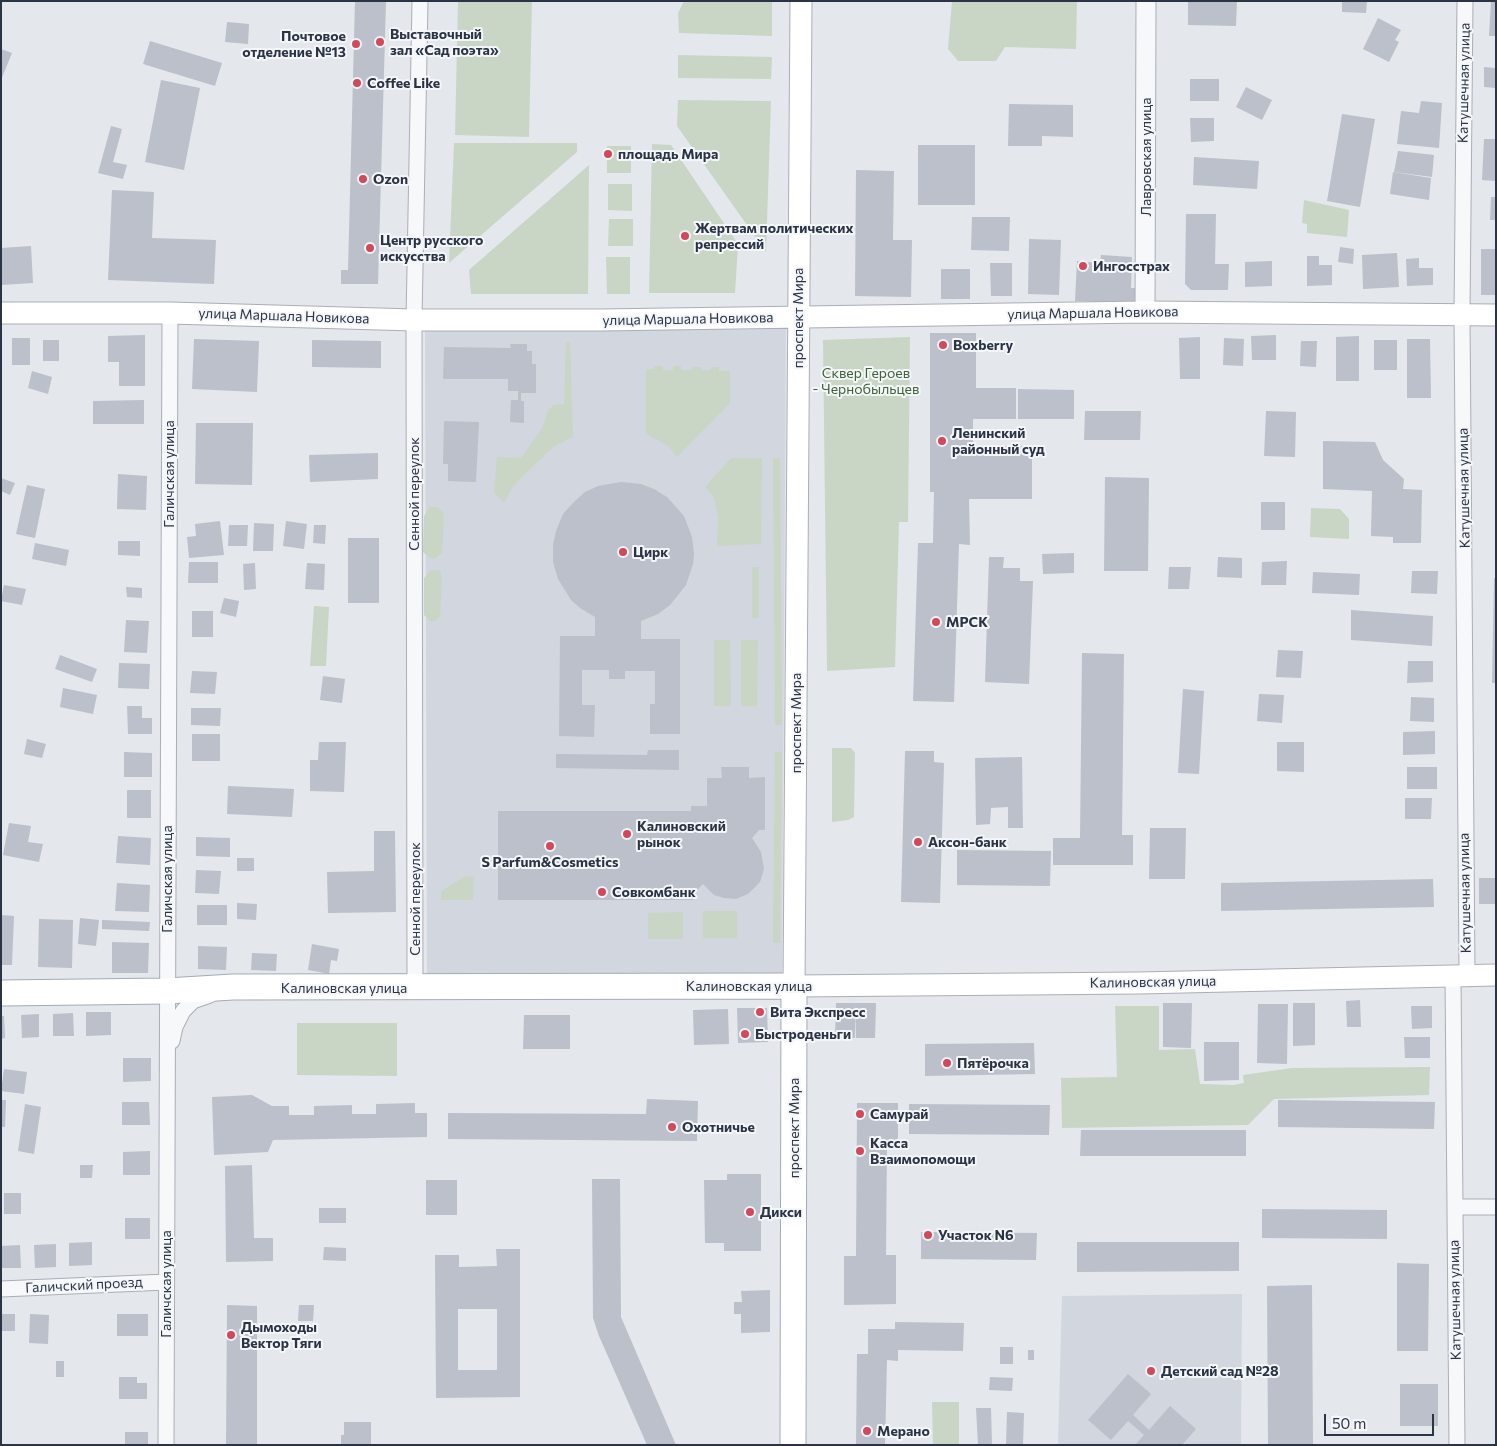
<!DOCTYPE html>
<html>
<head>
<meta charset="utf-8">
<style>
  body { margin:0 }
  #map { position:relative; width:1497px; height:1446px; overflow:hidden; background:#e4e7ec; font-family:Commissioner,sans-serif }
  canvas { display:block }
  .frame { position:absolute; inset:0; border:2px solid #2b3445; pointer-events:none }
  .scale { position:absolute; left:1324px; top:1414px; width:110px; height:22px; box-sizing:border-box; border:2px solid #2b3445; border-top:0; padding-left:6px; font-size:15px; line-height:18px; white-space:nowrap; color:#2b3445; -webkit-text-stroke:4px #f4f6f9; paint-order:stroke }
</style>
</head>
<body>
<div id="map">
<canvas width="1497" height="1446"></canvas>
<div class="frame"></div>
<div class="scale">50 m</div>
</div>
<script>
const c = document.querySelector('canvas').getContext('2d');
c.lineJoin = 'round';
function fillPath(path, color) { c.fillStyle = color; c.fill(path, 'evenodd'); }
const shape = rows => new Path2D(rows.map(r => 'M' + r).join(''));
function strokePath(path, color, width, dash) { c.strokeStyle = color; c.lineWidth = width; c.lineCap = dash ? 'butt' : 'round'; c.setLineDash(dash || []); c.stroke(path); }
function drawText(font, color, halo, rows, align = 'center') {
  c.font = font + ' Commissioner,sans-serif'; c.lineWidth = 4; c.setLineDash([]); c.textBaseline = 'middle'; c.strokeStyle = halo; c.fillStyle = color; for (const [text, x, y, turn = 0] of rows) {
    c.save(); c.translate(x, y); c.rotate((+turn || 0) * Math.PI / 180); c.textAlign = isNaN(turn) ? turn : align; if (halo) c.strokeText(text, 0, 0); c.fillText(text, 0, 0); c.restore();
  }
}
const built = shape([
  [786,329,782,975,427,976,425,331],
  [1242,1294,1241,1445,1058,1445,1062,1296]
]);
const green = shape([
  [458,1,532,1,529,137,455,135],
  [684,1,772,1,772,36,679,33,678,13],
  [952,1,1077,1,1076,49,1005,47,996,61,958,61,948,49],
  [678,55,772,57,771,79,678,78],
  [678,100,771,101,766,252,677,126],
  [454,143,577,143,577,152,449,263],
  [652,144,671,145,738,244,735,293,649,293],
  [607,146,631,146,631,173,607,173],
  [589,165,588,294,471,294,469,270],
  [608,184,632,184,632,211,608,210],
  [1304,200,1349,210,1347,237,1307,233,1307,224,1302,223],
  [609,219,633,219,633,246,608,246],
  [606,257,630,257,630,294,607,294],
  [910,337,908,522,899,522,895,667,827,671,823,340],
  [566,342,570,342,573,437,553,447,519,480,512,488,504,503,494,492,497,457,521,458,542,428,548,410,554,405,564,404],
  [654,366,663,366,663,370,673,370,673,366,681,366,681,370,692,370,693,367,701,367,701,370,711,370,711,367,719,367,719,371,730,371,730,403,677,457,667,445,646,434,646,369,654,369],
  [731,458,762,458,761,544,717,546,718,518,715,502,713,496,705,487],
  [773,458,780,458,782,725,775,725],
  [430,507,438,507,444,513,442,553,435,559,430,558,423,552,424,516],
  [1311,508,1340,509,1349,519,1349,539,1310,537],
  [752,567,759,567,759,618,752,618],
  [431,570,439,570,442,575,440,616,436,621,430,621,424,615,424,578],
  [314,606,329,607,326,666,310,666],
  [714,640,730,640,731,706,714,706],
  [741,640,758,640,757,706,741,706],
  [832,748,851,748,855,753,854,817,848,820,832,822],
  [775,752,782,752,780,943,773,943],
  [466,876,474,877,473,900,441,900,441,891],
  [703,911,737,911,737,938,703,938],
  [683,912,683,939,648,939,648,913],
  [1115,1006,1159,1006,1159,1050,1195,1049,1200,1084,1234,1085,1244,1083,1243,1075,1292,1068,1430,1067,1429,1095,1274,1099,1248,1125,1062,1128,1061,1078,1117,1077],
  [297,1023,397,1023,397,1076,297,1075],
  [932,1402,959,1402,959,1445,933,1445]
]);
const building = shape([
  [355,1,386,1,378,284,341,284,341,270,348,270],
  [1188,1,1237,1,1236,26,1188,25],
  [1342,1,1367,1,1366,13,1342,12],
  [1491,1,1496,2,1496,36,1489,36],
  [1378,18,1401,30,1395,40,1399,42,1389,62,1363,49],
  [227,22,249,24,248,44,225,42],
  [150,41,222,63,215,86,143,64],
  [1,49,12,53,1,80],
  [1484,67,1496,68,1496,88,1484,87],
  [1190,79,1219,79,1219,101,1190,101],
  [161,80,200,88,184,170,145,162],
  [1246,87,1272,100,1262,120,1236,107],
  [1421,101,1442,103,1439,148,1397,144,1401,111,1419,113],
  [1009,104,1073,105,1073,137,1042,136,1042,146,1008,146],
  [1342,114,1375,119,1360,207,1327,201],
  [1190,118,1214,118,1214,141,1191,142],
  [111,126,122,129,113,162,127,165,123,179,98,173],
  [1484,139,1496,139,1496,181,1482,180],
  [918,145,975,145,975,205,918,205],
  [1398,151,1434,155,1432,177,1394,172],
  [1194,157,1259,161,1257,189,1193,185],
  [856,170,894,171,893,240,912,240,911,297,855,296],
  [1393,172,1431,178,1429,200,1390,194],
  [112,190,154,192,152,238,216,240,214,284,108,280],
  [1491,197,1496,197,1496,220,1490,220],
  [1186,214,1216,214,1215,264,1229,264,1228,290,1191,290,1185,284],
  [972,217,1010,217,1009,251,971,250],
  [1029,239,1061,240,1059,295,1028,294],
  [31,246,33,283,1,285,1,248],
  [1340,247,1354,249,1353,264,1338,262],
  [1481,249,1496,249,1496,295,1481,295],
  [1397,253,1399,287,1363,289,1362,255],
  [1101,255,1132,257,1131,288,1136,288,1136,303,1075,301,1077,261,1100,263],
  [1307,256,1319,256,1319,265,1332,265,1332,285,1307,286],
  [1419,258,1419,268,1433,268,1433,285,1407,286,1406,259],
  [1272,261,1272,286,1245,287,1245,262],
  [990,263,1012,263,1012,296,991,296],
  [941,269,970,269,970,299,941,299],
  [930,333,976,333,976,388,1016,388,1016,419,973,419,973,446,1032,446,1032,499,969,499,970,545,959,544,954,702,913,701,918,543,933,543,934,492,930,492],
  [145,335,145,386,119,386,119,362,108,362,108,336],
  [1276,335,1276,360,1252,360,1251,336],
  [1359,336,1359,381,1336,381,1336,337],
  [1200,337,1200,379,1180,379,1179,338],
  [12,338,30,338,30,365,12,365],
  [1224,338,1244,339,1243,366,1223,365],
  [194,339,259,341,257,392,192,389],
  [1407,339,1430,339,1431,398,1407,398],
  [43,340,59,340,59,361,43,361],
  [312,340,381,341,381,368,312,367],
  [1374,340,1397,340,1397,370,1374,370],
  [1301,341,1317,341,1316,367,1300,366],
  [510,344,527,344,527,351,532,351,532,364,536,364,536,393,521,393,521,401,524,401,524,423,510,422,511,400,518,400,518,391,508,391,508,379,443,379,444,347,511,348],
  [32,371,52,377,48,394,28,388],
  [1018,389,1074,390,1074,419,1018,419],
  [144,400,144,424,93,424,93,401],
  [1085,411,1141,411,1140,440,1084,440],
  [1266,411,1296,412,1295,457,1264,456],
  [444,421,479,422,476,482,448,481,448,464,443,464],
  [196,423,253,423,252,485,195,484],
  [1323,441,1375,442,1383,460,1404,479,1403,489,1422,490,1421,543,1393,543,1393,537,1371,536,1372,491,1323,489],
  [378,453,378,479,310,482,309,455],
  [118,474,147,476,146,510,117,509],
  [1105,477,1149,478,1148,571,1104,571],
  [1,478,15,483,10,495,1,491],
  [621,482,641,484,654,489,667,497,684,516,692,537,694,554,693,564,686,585,670,605,658,614,641,621,641,639,680,639,680,734,650,734,650,704,655,704,655,671,625,671,625,679,609,679,609,670,582,670,582,705,595,705,594,737,559,736,560,636,595,636,595,617,580,608,571,600,558,579,553,562,553,545,556,531,563,514,574,502,585,492,598,486],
  [27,485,45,489,35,538,16,534],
  [1261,502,1285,502,1285,530,1261,530],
  [220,521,224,555,189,558,187,537,196,536,195,524],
  [286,521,307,524,304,549,283,546],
  [254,523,274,524,273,551,253,551],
  [229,525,248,525,247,546,228,546],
  [314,525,326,525,325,544,313,543],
  [348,538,379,538,379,603,348,603],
  [118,541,140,541,140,556,118,555],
  [35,543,69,550,66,566,32,559],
  [1074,553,1074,573,1043,574,1042,554],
  [989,557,1004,557,1003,568,1020,568,1020,581,1033,581,1029,684,985,682],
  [1218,557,1242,558,1242,578,1217,577],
  [1287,561,1286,585,1261,585,1262,562],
  [189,562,218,562,218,583,188,583],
  [255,563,256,589,244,590,243,564],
  [307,563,325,564,324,590,305,589],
  [1169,567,1191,567,1189,589,1168,589],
  [1412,571,1438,571,1437,594,1411,593],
  [1313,572,1360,574,1359,595,1312,593],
  [1494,578,1496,578,1496,683,1492,683],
  [4,585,26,589,22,605,1,601],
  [126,587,142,588,142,598,127,597],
  [224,598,239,601,236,617,220,613],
  [1351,610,1433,616,1432,646,1351,640],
  [192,611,213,611,213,637,192,637],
  [126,620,149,621,147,653,124,652],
  [1278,650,1303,651,1301,678,1276,677],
  [1082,653,1124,654,1122,835,1133,835,1133,865,1053,865,1053,838,1080,838],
  [60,655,97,669,92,682,55,669],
  [1408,661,1433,661,1433,682,1407,683],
  [119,663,150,664,149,689,118,688],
  [192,671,217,672,215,694,190,693],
  [323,676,345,679,342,703,320,700],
  [63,688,97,695,93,714,60,707],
  [1183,689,1204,691,1199,774,1178,773],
  [1259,694,1284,695,1282,723,1257,721],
  [1411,697,1434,698,1434,722,1410,721],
  [127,706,142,706,142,718,152,718,152,734,128,734],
  [191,708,221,708,220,726,191,725],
  [1435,731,1435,754,1403,755,1403,732],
  [192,734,220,734,220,761,192,761],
  [27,739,46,744,42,758,24,754],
  [319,742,346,742,344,792,310,791,310,760,318,760],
  [1277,742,1304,742,1304,772,1277,771],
  [648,750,679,750,679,770,556,768,556,754,647,755],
  [905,751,934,751,934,762,944,763,940,903,901,902],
  [124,752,152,753,152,777,124,777],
  [1022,757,1023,828,1008,828,1008,807,991,808,990,824,976,825,975,758],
  [721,767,749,767,749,778,765,777,765,830,759,830,752,838,761,852,764,869,760,882,748,894,736,899,724,898,714,895,703,884,692,895,693,900,498,900,498,811,691,811,691,806,707,806,707,778,722,778],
  [1407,767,1437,767,1437,789,1407,789],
  [228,786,294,789,292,817,227,814],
  [127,790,151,790,151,818,127,818],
  [1405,798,1432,798,1431,819,1405,819],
  [9,823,31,826,28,842,43,844,39,862,3,855],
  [1150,828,1186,828,1185,879,1149,879],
  [374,831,395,831,396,912,328,913,327,872,374,871],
  [118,836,151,838,150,865,116,863],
  [196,837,230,838,230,857,196,856],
  [957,850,1051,851,1050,886,957,885],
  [237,858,254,858,254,871,237,871],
  [196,870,221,871,219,894,195,893],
  [1479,878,1496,878,1496,904,1479,904],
  [1433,879,1434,907,1221,911,1221,883],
  [117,883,150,885,149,912,115,911],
  [237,903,257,904,256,920,237,919],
  [197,905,227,905,227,925,197,925],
  [1,915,14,916,12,965,1,965],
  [80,918,99,920,96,946,78,944],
  [39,919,73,920,72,968,38,967],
  [102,920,150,922,149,931,102,929],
  [112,942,149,943,148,973,112,973],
  [312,944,339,949,337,961,331,960,329,974,308,970],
  [198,946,227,947,226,970,198,969],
  [252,953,277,954,276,971,251,970],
  [1360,1000,1361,1027,1347,1027,1346,1001],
  [836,1003,856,1003,855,1038,835,1038],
  [856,1003,876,1003,875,1038,856,1038],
  [1163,1003,1192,1003,1191,1048,1163,1047],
  [1293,1003,1315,1003,1315,1045,1293,1046],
  [1258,1004,1288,1004,1287,1064,1257,1063],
  [1411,1006,1432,1006,1432,1028,1412,1029],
  [737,1008,767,1008,768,1042,738,1043],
  [728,1009,729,1044,694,1045,693,1010],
  [86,1012,111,1012,111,1035,86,1036],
  [73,1013,74,1036,53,1036,53,1014],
  [39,1014,39,1037,22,1038,21,1015],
  [524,1015,570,1015,570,1049,523,1049],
  [1,1016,4,1016,5,1038,1,1039],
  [1404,1037,1430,1037,1430,1058,1405,1058],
  [1204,1042,1239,1042,1239,1080,1204,1081],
  [1034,1043,1035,1074,925,1076,925,1044],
  [123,1058,151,1058,151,1081,123,1082],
  [4,1069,27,1072,24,1094,1,1091],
  [252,1095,272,1106,289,1106,289,1115,314,1115,314,1106,352,1105,352,1114,376,1114,376,1104,415,1103,415,1113,427,1113,427,1137,273,1140,268,1152,214,1155,212,1097],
  [647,1099,698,1101,697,1141,448,1139,448,1113,646,1114],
  [1,1100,6,1100,5,1127,1,1127],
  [1278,1100,1435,1102,1434,1129,1278,1127],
  [122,1102,149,1102,150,1125,122,1125],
  [857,1103,898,1103,898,1142,887,1142,886,1255,896,1255,896,1304,844,1305,844,1256,856,1256],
  [25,1104,41,1107,34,1154,18,1151],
  [909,1104,1050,1105,1049,1135,909,1134],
  [1081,1130,1246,1130,1246,1156,1080,1156],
  [150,1151,150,1175,123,1175,123,1152],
  [80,1165,93,1165,92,1178,80,1178],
  [252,1165,254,1238,273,1238,273,1261,226,1262,225,1166],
  [727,1174,761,1174,761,1251,724,1251,724,1243,705,1243,704,1180,727,1180],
  [592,1179,620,1179,621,1317,676,1445,647,1445,599,1336,593,1318],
  [426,1180,457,1180,457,1215,426,1215],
  [4,1193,21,1193,21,1214,4,1214],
  [319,1208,346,1208,346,1223,319,1223],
  [1262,1209,1387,1210,1387,1239,1262,1238],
  [125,1218,150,1218,150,1239,125,1239],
  [921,1232,1037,1233,1036,1260,921,1259],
  [92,1242,92,1265,69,1266,69,1243],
  [1077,1242,1239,1242,1239,1271,1077,1272],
  [56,1244,56,1267,35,1268,34,1245],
  [20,1245,21,1268,1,1268,1,1246],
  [324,1247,346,1248,346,1261,323,1260],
  [496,1249,520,1249,520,1397,436,1398,435,1255,459,1255,459,1267,497,1266],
  [458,1309,497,1309,497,1370,458,1370],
  [1397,1263,1429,1264,1428,1351,1397,1351],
  [1312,1285,1313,1445,1268,1445,1267,1286],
  [770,1290,770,1332,741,1333,741,1314,734,1314,734,1302,742,1302,741,1291],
  [227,1305,257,1306,257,1445,226,1445],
  [299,1305,314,1305,313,1321,298,1321],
  [2,1314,15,1314,15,1331,2,1331],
  [30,1314,49,1315,48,1344,29,1343],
  [117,1314,148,1314,148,1336,117,1336],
  [895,1322,964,1323,963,1351,898,1350,898,1361,887,1360,885,1445,856,1445,857,1354,868,1354,868,1329,895,1329],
  [1000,1347,1013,1347,1013,1364,1000,1364],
  [1028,1350,1034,1350,1034,1360,1028,1360],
  [56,1361,64,1361,64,1377,56,1377],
  [1128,1374,1151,1394,1133,1415,1149,1430,1170,1406,1196,1429,1182,1445,1135,1445,1144,1435,1128,1421,1111,1440,1088,1420],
  [119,1377,137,1377,137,1383,147,1383,147,1399,119,1399],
  [990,1377,1013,1378,1012,1391,989,1390],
  [1400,1384,1438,1384,1438,1426,1400,1426],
  [976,1408,991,1408,992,1445,978,1445],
  [1007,1412,1024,1413,1023,1445,1006,1445],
  [344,1422,371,1422,371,1445,341,1445,341,1435,344,1435],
  [125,1432,148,1432,148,1445,125,1445]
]);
const minor = shape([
  [1465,1,1462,314,1467,975],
  [1453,975,1457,1445],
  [415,988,414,320,420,1],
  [172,1041,175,1027,183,1011,193,1001,210,995],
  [1455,1207,1496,1207],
  [1,1289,166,1282],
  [166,1445,170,313]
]);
const tertiary = shape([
  [1145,312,1146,1]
]);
const secondary = shape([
  [801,1,794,986,1139,983,1496,975],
  [1,313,170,313,414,320,600,320,1145,312,1496,315]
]);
const primary = shape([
  [1,993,167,991,233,987,794,986,793,1445]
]);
const markers = [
  [380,42,5,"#d1495b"],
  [356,44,5,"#d1495b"],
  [357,83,5,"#d1495b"],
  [608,154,5,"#d1495b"],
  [363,179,5,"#d1495b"],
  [685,236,5,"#d1495b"],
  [370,248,5,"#d1495b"],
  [1083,266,5,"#d1495b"],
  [943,345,5,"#d1495b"],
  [942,441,5,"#d1495b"],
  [623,552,5,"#d1495b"],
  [936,622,5,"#d1495b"],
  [627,834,5,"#d1495b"],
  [918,842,5,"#d1495b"],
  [550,846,5,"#d1495b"],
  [602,892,5,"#d1495b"],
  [760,1012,5,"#d1495b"],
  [745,1034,5,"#d1495b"],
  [947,1063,5,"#d1495b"],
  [860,1114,5,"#d1495b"],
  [672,1127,5,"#d1495b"],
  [860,1151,5,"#d1495b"],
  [750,1212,5,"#d1495b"],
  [928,1235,5,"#d1495b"],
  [231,1335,5,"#d1495b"],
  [1151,1371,5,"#d1495b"],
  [867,1431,5,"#d1495b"]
];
const poiNames = [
  ["Выставочный",390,34],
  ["зал «Сад поэта»",390,50],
  ["Почтовое",346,36,"right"],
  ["отделение №13",346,52,"right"],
  ["Coffee Like",367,83],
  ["площадь Мира",618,154],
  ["Ozon",373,179],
  ["Жертвам политических",695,228],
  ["репрессий",695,244],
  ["Центр русского",380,240],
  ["искусства",380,256],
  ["Ингосстрах",1093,266],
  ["Boxberry",953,345],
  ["Ленинский",952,433],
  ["районный суд",952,449],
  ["Цирк",633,552],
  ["МРСК",946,622],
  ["Калиновский",637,826],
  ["рынок",637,842],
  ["Аксон-банк",928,842],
  ["S Parfum&Cosmetics",550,862,"center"],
  ["Совкомбанк",612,892],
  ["Вита Экспресс",770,1012],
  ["Быстроденьги",755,1034],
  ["Пятёрочка",957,1063],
  ["Самурай",870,1114],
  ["Охотничье",682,1127],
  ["Касса",870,1143],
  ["Взаимопомощи",870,1159],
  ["Дикси",760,1212],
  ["Участок N6",938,1235],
  ["Дымоходы",241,1327],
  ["Вектор Тяги",241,1343],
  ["Детский сад №28",1161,1371],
  ["Мерано",877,1431]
];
const streetNames = [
  ["Катушечная улица",1464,83,-89],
  ["Лавровская улица",1146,157,-90],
  ["улица Маршала Новикова",1093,313,-1],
  ["улица Маршала Новикова",284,316,2],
  ["проспект Мира",798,318,-90],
  ["улица Маршала Новикова",688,319,-1],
  ["Галичская улица",169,474,-90],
  ["Катушечная улица",1464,488,-91],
  ["Сенной переулок",414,494,-90],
  ["проспект Мира",796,723,-90],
  ["Галичская улица",167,879,-90],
  ["Катушечная улица",1465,893,-91],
  ["Сенной переулок",415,899,-90],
  ["Калиновская улица",1153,982,-1],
  ["Калиновская улица",749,986],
  ["Калиновская улица",344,988],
  ["проспект Мира",794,1128,-90],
  ["Галичская улица",166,1284,-90],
  ["Галичский проезд",84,1285,-3],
  ["Катушечная улица",1455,1300,-91]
];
const parkNames = [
  ["Сквер Героев",866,373],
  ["- Чернобыльцев",866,389]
];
fillPath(built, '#d2d6de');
fillPath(green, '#c9d6c5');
fillPath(building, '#bbc0ca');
strokePath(minor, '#a9aeb7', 17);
strokePath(tertiary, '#a9aeb7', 21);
strokePath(secondary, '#a9aeb7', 23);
strokePath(primary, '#a3abb8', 27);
strokePath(minor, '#f7f8fa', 15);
strokePath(tertiary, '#f7f8fa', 19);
strokePath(secondary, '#fff', 21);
strokePath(primary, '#fff', 25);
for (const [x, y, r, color] of markers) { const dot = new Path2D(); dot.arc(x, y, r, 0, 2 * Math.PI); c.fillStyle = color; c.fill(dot); strokePath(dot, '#f4f6f9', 2); }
drawText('bold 14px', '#2b3445', '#f4f6f9', poiNames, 'left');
drawText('14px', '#2b3445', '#f4f6f9', streetNames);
drawText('14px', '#3f6138', '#f4f6f9', parkNames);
</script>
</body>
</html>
